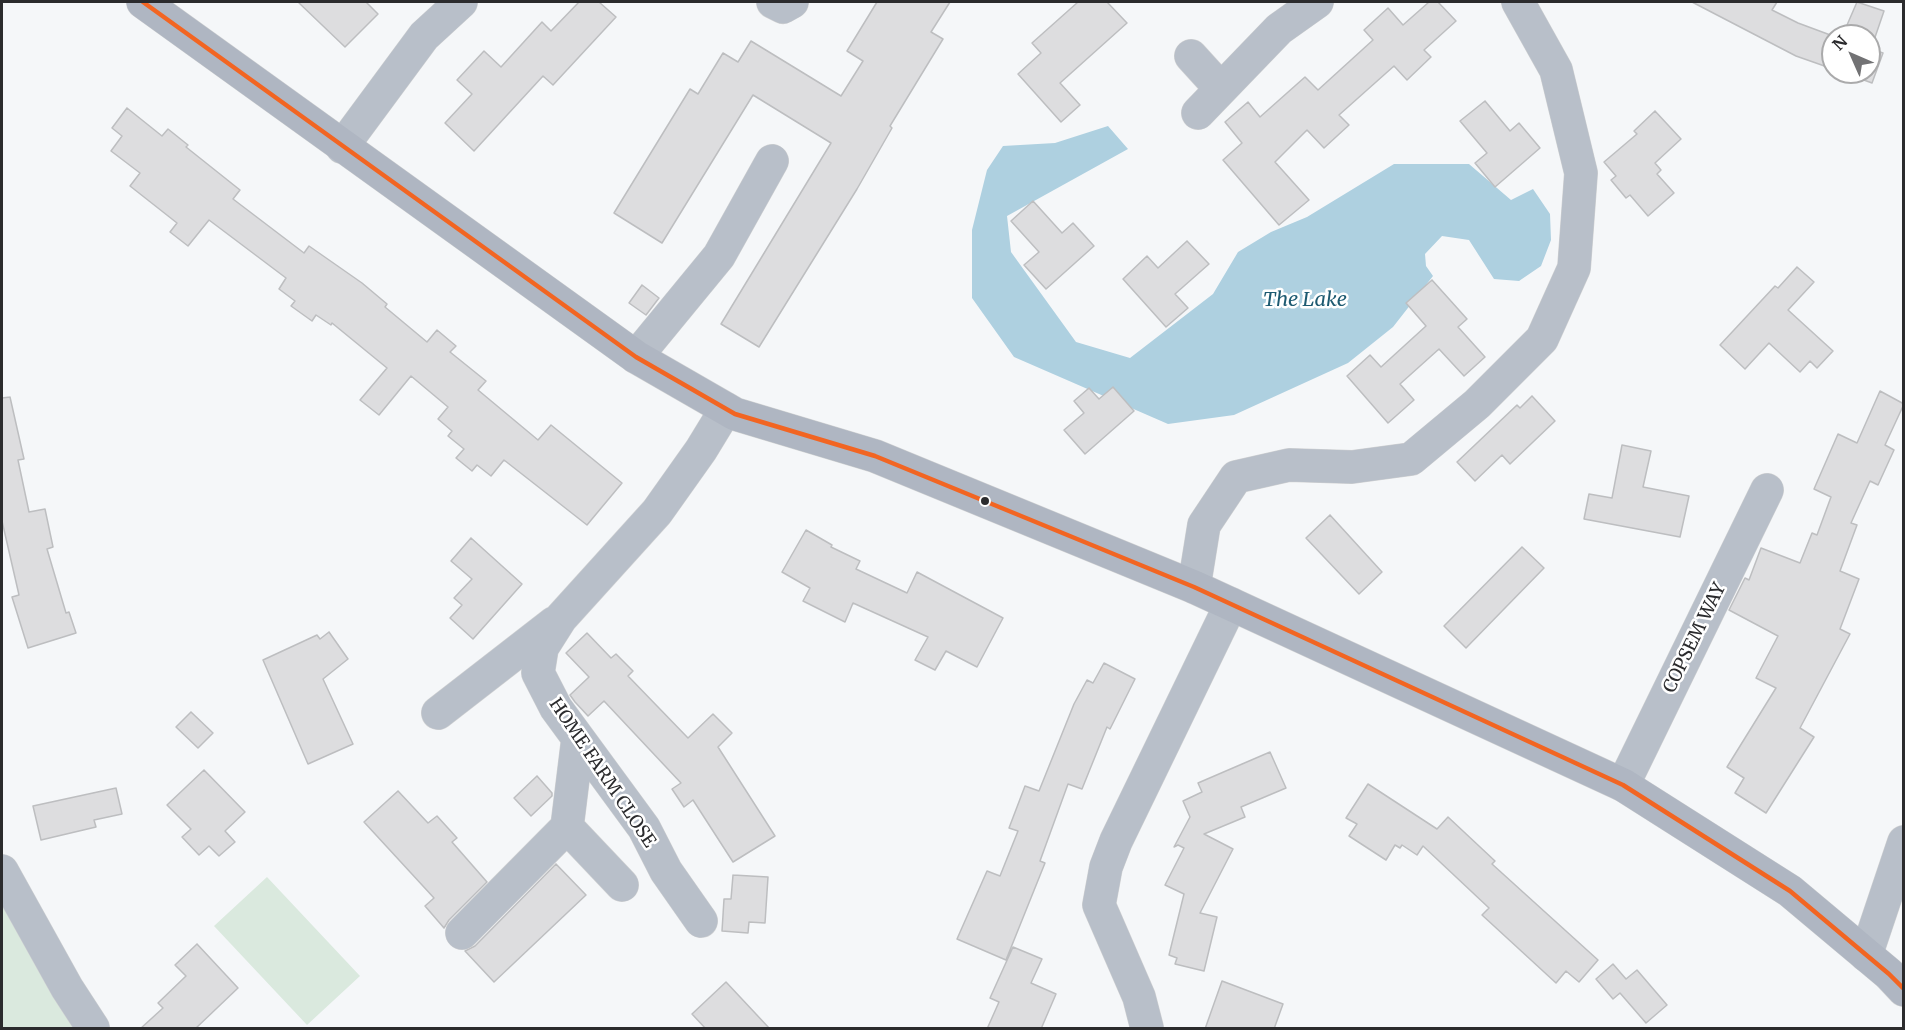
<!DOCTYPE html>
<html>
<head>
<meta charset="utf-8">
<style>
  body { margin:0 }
  #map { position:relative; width:1905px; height:1030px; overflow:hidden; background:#f5f7f9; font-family:Merriweather,serif }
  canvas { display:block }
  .frame { position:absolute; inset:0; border:3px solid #2b2b2d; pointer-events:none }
  .north { position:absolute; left:1821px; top:24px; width:60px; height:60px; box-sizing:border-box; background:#fff; border:2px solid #aaaaab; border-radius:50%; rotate:315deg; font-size:16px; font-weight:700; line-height:24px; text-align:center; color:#2b2b2d }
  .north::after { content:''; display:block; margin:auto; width:21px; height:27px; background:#727274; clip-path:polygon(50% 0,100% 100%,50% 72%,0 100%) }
</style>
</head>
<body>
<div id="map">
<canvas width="1905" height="1030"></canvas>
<div class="frame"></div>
<div class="north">N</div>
</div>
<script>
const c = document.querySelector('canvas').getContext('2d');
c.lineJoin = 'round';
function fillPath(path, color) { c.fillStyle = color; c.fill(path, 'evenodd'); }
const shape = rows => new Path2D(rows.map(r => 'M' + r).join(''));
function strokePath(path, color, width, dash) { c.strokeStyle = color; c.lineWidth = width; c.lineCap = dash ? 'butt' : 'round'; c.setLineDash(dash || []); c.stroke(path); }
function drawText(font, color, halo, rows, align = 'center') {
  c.font = font + ' Merriweather,serif'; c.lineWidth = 5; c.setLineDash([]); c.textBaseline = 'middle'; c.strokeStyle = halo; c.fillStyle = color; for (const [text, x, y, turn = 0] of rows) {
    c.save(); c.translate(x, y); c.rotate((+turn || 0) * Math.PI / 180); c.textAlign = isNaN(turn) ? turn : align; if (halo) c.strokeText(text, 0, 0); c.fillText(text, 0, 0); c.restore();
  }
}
const green = shape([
  [267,877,360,976,307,1025,214,926],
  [2,904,75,1023,71,1028,2,1028]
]);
const water = shape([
  [1108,126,1128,149,1007,216,1011,252,1076,342,1130,358,1213,294,1238,252,1271,232,1307,217,1394,164,1469,164,1511,200,1533,189,1550,214,1551,240,1541,266,1519,281,1494,279,1469,240,1442,236,1425,254,1426,266,1433,276,1393,327,1348,363,1234,415,1168,424,1014,357,972,298,972,230,987,170,1003,146,1055,143]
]);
const building = shape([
  [298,2,366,2,378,14,345,47,298,2],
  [579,2,599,2,616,17,553,85,543,76,474,151,445,123,472,94,457,80,484,51,501,67,542,22,551,31,579,2],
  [877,2,950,2,931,32,943,39,890,126,892,128,857,189,759,347,721,324,831,143,753,95,662,243,614,213,690,89,698,94,723,53,738,62,751,41,841,96,863,61,847,51,877,2],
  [1078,2,1107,2,1127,23,1060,83,1080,105,1061,122,1018,74,1041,53,1032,43,1078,2],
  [1429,2,1438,2,1456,21,1424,50,1431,57,1407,80,1394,66,1339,115,1349,125,1324,148,1307,130,1275,162,1309,200,1279,225,1223,160,1242,143,1225,122,1248,102,1260,117,1305,77,1318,90,1373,40,1364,30,1388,8,1403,25,1429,2],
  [1692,2,1777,2,1772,10,1798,23,1833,36,1835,30,1844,32,1857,2,1884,11,1871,49,1883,53,1872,83,1842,72,1869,72,1869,36,1833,36,1833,69,1796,56,1692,2],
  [1485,101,1510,131,1519,123,1540,148,1495,187,1475,163,1487,153,1460,121,1485,101],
  [127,108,162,136,168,129,188,145,186,147,240,190,233,199,304,253,309,246,362,283,387,304,385,307,427,342,437,330,456,346,450,352,486,381,478,390,538,440,551,425,622,483,587,525,504,460,491,476,477,465,472,471,456,458,464,449,448,436,452,431,438,419,448,407,411,376,379,415,360,400,387,368,332,323,331,325,316,315,312,321,291,306,295,301,279,289,286,278,209,220,188,246,170,232,177,223,130,186,140,173,111,151,122,136,112,128,127,108],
  [1655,111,1681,139,1655,163,1661,170,1657,174,1674,193,1648,216,1630,195,1626,198,1611,180,1616,176,1604,162,1637,134,1634,131,1655,111],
  [1033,201,1062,233,1073,223,1094,246,1046,289,1024,265,1039,252,1011,221,1033,201],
  [1187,241,1209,264,1175,294,1188,308,1166,327,1123,279,1147,256,1158,268,1187,241],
  [1797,267,1814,282,1788,310,1833,351,1817,368,1810,361,1800,372,1769,343,1745,369,1720,345,1775,286,1778,288,1797,267],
  [1432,280,1467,319,1458,327,1485,357,1464,376,1439,349,1400,384,1414,400,1388,423,1347,376,1370,355,1381,367,1426,326,1406,303,1432,280],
  [642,285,659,298,646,315,629,303,642,285],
  [1113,387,1134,411,1085,454,1064,430,1084,413,1074,401,1089,388,1099,399,1113,387],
  [1880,391,1904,404,1885,445,1894,450,1878,485,1870,481,1851,523,1857,525,1840,571,1859,579,1840,629,1850,634,1800,728,1814,737,1766,813,1735,793,1744,778,1727,767,1776,688,1756,678,1778,636,1729,610,1745,578,1749,580,1761,548,1800,563,1812,533,1817,535,1831,497,1814,489,1838,434,1857,443,1880,391],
  [1532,396,1555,421,1510,464,1502,455,1475,481,1457,462,1517,405,1520,408,1532,396],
  [10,397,24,459,18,460,29,512,45,509,53,547,47,549,66,613,69,612,76,633,28,648,12,597,19,595,2,521,2,398,10,397],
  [1622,445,1651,451,1643,487,1689,496,1680,537,1584,519,1589,494,1612,498,1622,445],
  [1330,515,1382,572,1359,594,1306,538,1330,515],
  [806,530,832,545,831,547,860,561,856,569,907,593,917,572,1003,618,977,667,946,651,935,670,915,660,928,637,853,603,845,622,803,601,810,588,782,572,806,530],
  [471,538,522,584,473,639,450,618,462,605,454,598,472,579,451,561,471,538],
  [1522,547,1544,568,1466,648,1444,626,1522,547],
  [329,632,348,659,323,679,353,744,308,764,263,660,317,635,320,639,329,632],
  [587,633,611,658,616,654,633,671,628,676,688,738,713,714,732,733,718,747,775,836,733,862,693,800,684,807,672,789,681,783,604,701,588,716,575,702,570,695,589,677,566,653,587,633],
  [1104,663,1135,679,1110,729,1107,727,1082,789,1068,784,1040,861,1045,863,1006,960,957,939,987,871,1000,876,1018,831,1009,828,1025,786,1039,791,1074,704,1087,680,1093,683,1104,663],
  [191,712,213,733,198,748,176,727,191,712],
  [1270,752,1286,788,1241,807,1245,817,1204,834,1233,849,1200,913,1217,917,1204,971,1175,964,1177,958,1169,955,1184,894,1165,885,1184,848,1178,845,1174,847,1190,817,1183,801,1202,792,1198,783,1270,752],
  [204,770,245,812,225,831,235,842,219,856,209,846,199,855,182,837,191,829,167,805,204,770],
  [537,776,552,793,552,796,531,816,514,798,537,776],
  [1368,784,1437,829,1448,817,1495,861,1492,864,1598,960,1579,982,1566,971,1556,983,1482,915,1489,908,1423,846,1417,855,1402,845,1400,848,1395,845,1386,860,1349,836,1357,824,1346,818,1368,784],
  [116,788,122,814,94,820,96,827,41,840,33,806,116,788],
  [398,791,428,823,437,816,457,838,452,842,487,882,449,920,444,928,425,906,434,898,364,822,398,791],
  [556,864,586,895,494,982,465,951,475,946,556,864],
  [733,875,768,877,765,923,749,922,748,933,722,931,724,899,731,899,733,875],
  [197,944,238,988,195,1029,140,1029,163,1008,158,1003,186,976,175,965,197,944],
  [1013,947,1042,959,1031,983,1056,994,1041,1029,987,1029,999,1002,990,998,1013,947],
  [1613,964,1626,979,1637,970,1667,1005,1646,1023,1620,993,1613,999,1596,979,1613,964],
  [1222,981,1283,1004,1274,1029,1205,1029,1222,981],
  [726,982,770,1029,706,1029,692,1014,726,982]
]);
const minor = shape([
  [773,2,783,7,792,2],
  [1191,56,1221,89],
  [1198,113,1279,29,1317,2],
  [342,147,424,36,461,2],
  [636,357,719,256,772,161],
  [1194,587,1204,525,1236,477,1289,465,1352,467,1411,459,1477,404,1542,339,1574,268,1581,173,1556,70,1518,2],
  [438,713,554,623],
  [1623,785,1767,490],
  [567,827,622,885],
  [2,871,67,988,93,1028],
  [701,921,666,871,644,828,556,708,538,673,542,648,561,618,657,512,701,450,726,409],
  [462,933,567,827,578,738],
  [1866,955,1904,842],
  [1147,1028,1139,997,1099,905,1106,867,1116,841,1231,604]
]);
const major = shape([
  [143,2,636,357,735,414,875,456,1194,587,1623,785,1790,891,1889,974,1904,990]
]);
const bus1 = shape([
  [143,2,636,357,735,414,875,456,1194,587,1623,785,1790,891,1889,974,1904,989]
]);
const markers = [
  [985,501,5,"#2b2b2d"]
];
const streetNames = [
  ["COPSEM WAY",1695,638,-64],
  ["HOME FARM CLOSE",602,773,56]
];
const waterNames = [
  ["The Lake",1305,300]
];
fillPath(green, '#dae9de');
fillPath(water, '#aed0e0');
fillPath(building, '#dddddf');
strokePath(building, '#bdbec0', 1.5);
strokePath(minor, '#d1d2d3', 34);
strokePath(major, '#d1d2d3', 34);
strokePath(minor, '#b8bfc9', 33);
strokePath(major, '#afb6c2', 33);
strokePath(bus1, '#f26522', 4.5);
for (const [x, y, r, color] of markers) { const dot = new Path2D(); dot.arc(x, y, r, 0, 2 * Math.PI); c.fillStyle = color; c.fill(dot); strokePath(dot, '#fff', 2); }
drawText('18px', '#2b2b2d', '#fff', streetNames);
drawText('italic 20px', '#1d5a71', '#fff', waterNames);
</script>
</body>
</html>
